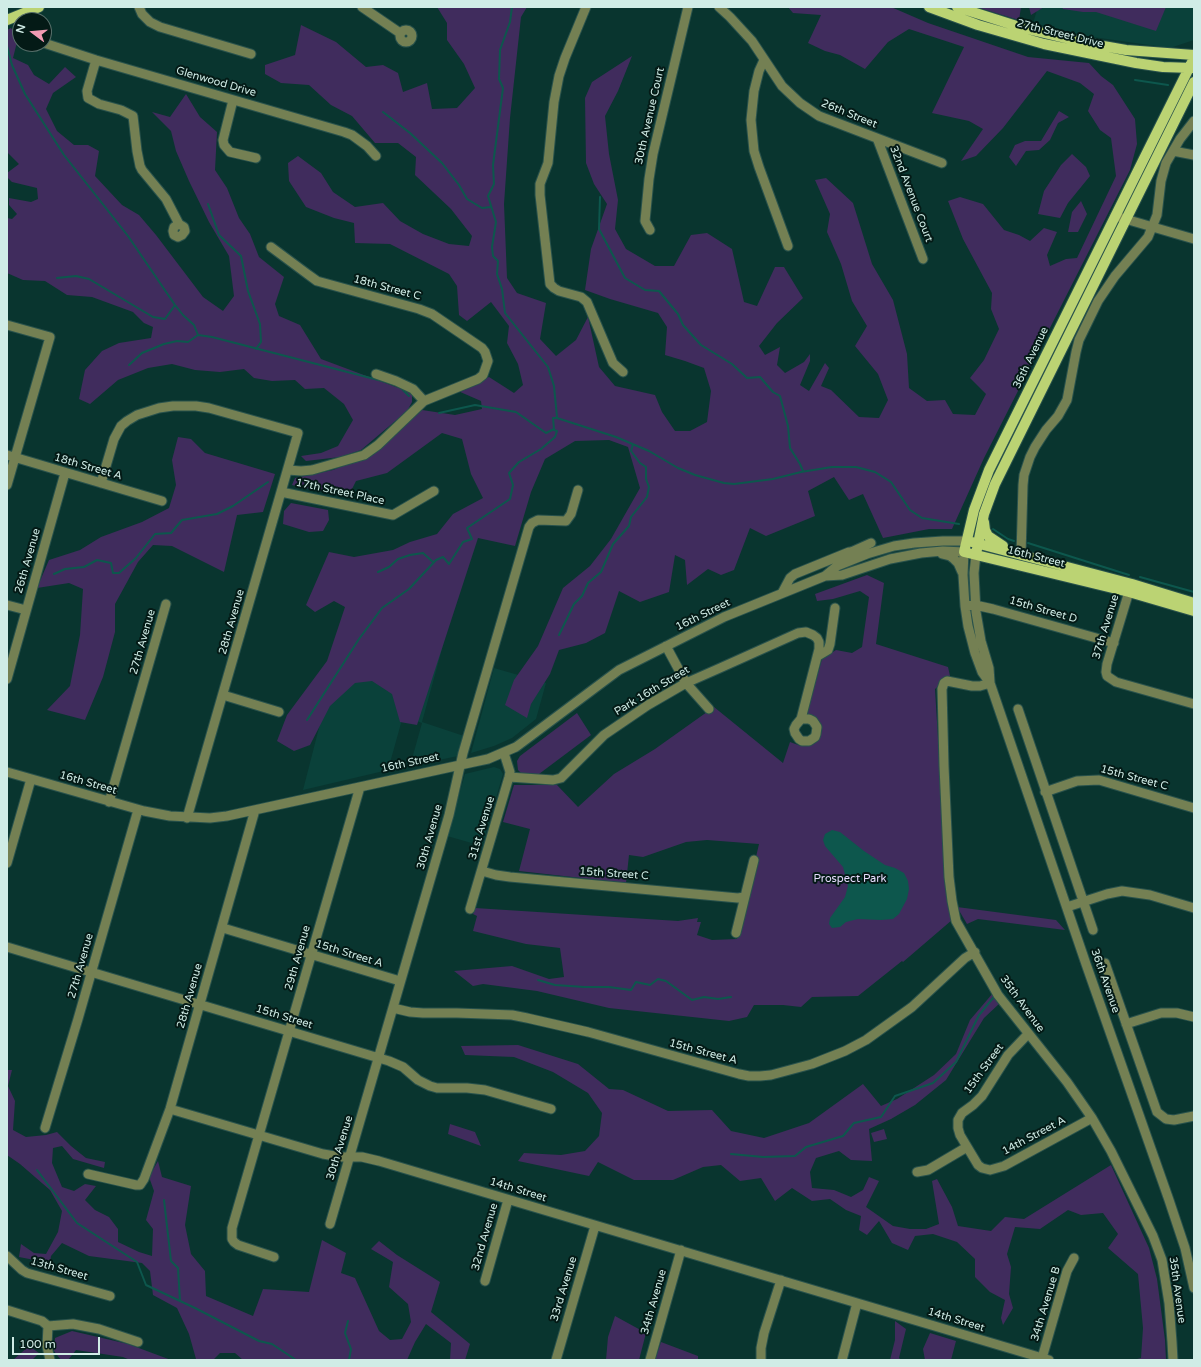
<!DOCTYPE html>
<html>
<head>
<meta charset="utf-8">
<style>
  body { margin:0 }
  #map { position:relative; width:1201px; height:1367px; overflow:hidden; background:#09352f; font-family:"Varela Round",sans-serif }
  canvas { display:block }
  .frame { position:absolute; inset:0; border:8px solid #d0ece6; pointer-events:none }
  .north { position:absolute; left:12px; top:12px; width:40px; height:40px; box-sizing:border-box; background:#041a16; border:1px solid #566e69; border-radius:50%; rotate:286deg; font-size:11px; font-weight:700; line-height:16px; text-align:center; color:#d0ece6 }
  .north::after { content:''; display:block; margin:auto; width:14px; height:18px; background:#f19ab3; clip-path:polygon(50% 0,100% 100%,50% 72%,0 100%) }
  .scale { position:absolute; left:12px; top:1337px; width:88px; height:18px; box-sizing:border-box; border:2px solid #d0ece6; border-top:0; padding-left:5px; font-size:12px; line-height:14px; white-space:nowrap; color:#d0ece6; -webkit-text-stroke:3px #041a16; paint-order:stroke }
</style>
</head>
<body>
<div id="map">
<canvas width="1201" height="1367"></canvas>
<div class="frame"></div>
<div class="north">N</div>
<div class="scale">100 m</div>
</div>
<script>
const c = document.querySelector('canvas').getContext('2d');
c.lineJoin = 'round';
function fillPath(path, color) { c.fillStyle = color; c.fill(path, 'evenodd'); }
const shape = rows => new Path2D(rows.map(r => 'M' + r).join(''));
function strokePath(path, color, width, dash) { c.strokeStyle = color; c.lineWidth = width; c.lineCap = dash ? 'butt' : 'round'; c.setLineDash(dash || []); c.stroke(path); }
function drawText(font, color, halo, rows, align = 'center') {
  c.font = font + ' "Varela Round",sans-serif'; c.lineWidth = 4; c.setLineDash([]); c.textBaseline = 'middle'; c.strokeStyle = halo; c.fillStyle = color; for (const [text, x, y, turn = 0] of rows) {
    c.save(); c.translate(x, y); c.rotate((+turn || 0) * Math.PI / 180); c.textAlign = isNaN(turn) ? turn : align; if (halo) c.strokeText(text, 0, 0); c.fillText(text, 0, 0); c.restore();
  }
}
const built = shape([
  [1038,7,1194,7,1194,40,1170,48,1086,36,1033,23],
  [459,587,422,722,464,736,458,756,410,766,422,723,403,716,388,770,303,790,331,681],
  [494,668,546,683,536,719,512,738,494,746,471,753],
  [494,767,500,769,503,774,482,846,447,836,465,774]
]);
const green = shape([
  [437,7,527,7,521,17,510,118,504,204,507,278,517,293,546,303,540,339,556,356,576,340,588,317,599,367,615,386,655,395,662,412,675,431,690,431,707,422,711,391,704,368,685,361,665,355,667,327,658,313,610,299,585,290,591,249,607,204,594,184,586,163,585,98,592,82,632,56,618,91,605,116,609,154,618,200,615,229,626,249,655,266,674,266,691,235,707,233,732,249,744,302,757,306,775,267,784,267,803,298,777,323,759,346,765,355,780,347,777,365,785,373,804,362,810,354,810,361,800,385,809,391,825,363,829,368,821,386,831,390,859,417,879,418,888,400,878,374,855,346,867,326,852,301,841,264,827,232,830,214,815,180,826,178,853,203,872,264,893,300,907,354,909,388,927,401,945,400,953,414,975,415,986,394,970,378,984,360,999,329,991,309,992,293,963,239,948,201,960,197,983,204,1004,230,1019,235,1030,241,1044,228,1057,232,1047,255,1050,266,1066,259,1077,258,1116,176,1111,138,1100,130,1088,111,1094,94,1080,83,1047,71,1003,128,976,156,961,161,983,129,969,121,932,113,964,47,909,29,888,42,865,69,840,55,825,51,808,43,821,15,793,13,788,7,891,7,928,23,1028,57,1089,63,1101,76,1113,85,1135,119,1137,144,1130,170,984,458,952,529,929,529,883,538,863,494,849,500,834,477,808,491,815,516,766,536,750,528,734,570,721,575,708,569,687,585,685,560,675,555,669,592,640,602,619,591,605,633,586,643,559,650,550,674,531,704,527,718,505,705,514,680,538,646,563,588,590,566,611,539,640,488,628,447,609,440,575,441,545,459,531,492,515,546,478,538,417,725,400,722,392,694,372,681,355,683,330,706,310,745,294,751,277,741,287,715,327,661,345,607,334,601,315,612,306,605,329,552,354,557,393,550,410,542,437,534,453,514,483,498,471,474,462,439,442,433,387,473,356,481,348,497,292,485,295,478,333,470,373,454,422,410,455,415,482,409,481,401,458,391,489,377,514,393,523,385,518,364,507,343,509,326,491,302,467,321,459,315,457,286,449,274,390,244,355,243,354,223,334,218,306,207,289,181,288,163,298,156,321,173,333,192,355,207,383,203,400,221,423,234,449,244,469,246,472,236,451,209,415,175,416,157,398,143,375,143,352,116,331,105,309,85,281,83,265,74,265,65,295,55,301,25,336,42,366,67,383,65,398,73,403,92,427,83,432,109,457,108,475,88,464,64,447,40,447,23],
  [976,7,1021,7,1019,20],
  [1029,7,1044,7,1031,15],
  [1062,7,1166,7,1156,31,1096,12,1083,12,1063,9],
  [11,28,18,38,13,58,28,65,34,75,49,84,65,67,76,77,53,93,46,109,57,131,74,145,88,145,99,151,95,176,122,205,139,215,156,235,203,297,223,311,234,296,229,256,209,222,189,181,176,151,171,131,152,112,170,117,186,94,200,117,217,132,215,170,227,188,239,218,250,234,259,257,284,277,275,304,279,316,300,325,321,359,412,393,412,402,407,411,361,450,340,457,306,461,301,456,321,453,338,446,353,420,344,404,324,388,305,389,295,380,272,381,254,378,244,369,220,372,195,370,172,364,148,368,118,380,90,404,79,399,85,370,102,351,119,343,151,338,153,327,144,323,133,312,92,297,67,295,45,281,23,280,7,273,7,218,12,219,17,214,9,205,9,198,31,202,38,199,37,188,12,182,7,177,7,173,19,164,7,152,7,30],
  [1059,111,1069,117,1058,123,1050,140,1039,150,1026,151,1016,166,1009,157,1015,145,1025,141,1041,141],
  [1072,154,1086,167,1090,176,1068,203,1060,218,1038,214,1044,191,1061,165],
  [1081,201,1087,214,1078,232,1068,232,1072,212],
  [178,437,191,439,205,453,275,474,263,512,237,515,224,572,172,546,153,545,138,562,115,604,115,632,103,677,85,720,47,710,70,686,80,635,83,589,69,583,37,588,49,560,80,550,101,537,142,522,169,508,176,485,172,460],
  [291,503,328,510,329,520,323,531,309,532,283,524,284,511],
  [867,575,884,583,876,644,948,667,950,676,935,689,948,903,952,920,903,962,902,961,858,996,812,997,801,1007,783,1005,754,1005,747,1017,729,1021,609,1008,537,991,483,984,473,986,454,971,512,966,549,979,564,977,560,948,526,944,473,931,477,916,473,914,475,908,678,921,698,918,697,922,701,922,697,935,712,940,737,939,759,844,707,840,686,842,643,857,629,855,626,883,519,871,530,829,503,822,514,785,557,785,578,807,614,774,655,749,714,707,783,763,790,742,801,746,810,744,821,729,806,715,822,659,828,651,833,652,836,650,852,653,862,647,869,597,860,591,833,599,817,601,815,594],
  [577,713,591,735,535,777,522,774,518,770,517,761,520,756],
  [957,907,1056,920,1065,930,978,919,967,924],
  [993,993,1000,1003,984,1018,946,1080,915,1105,891,1119,869,1129,872,1161,851,1160,839,1151,816,1158,810,1172,812,1188,834,1190,851,1197,863,1190,869,1177,879,1181,866,1207,893,1226,910,1229,926,1229,939,1224,932,1181,937,1179,952,1207,958,1226,991,1231,1005,1217,1024,1219,1111,1165,1149,1248,1157,1279,1165,1340,1166,1360,1133,1360,1141,1358,1143,1328,1138,1274,1108,1248,1118,1234,1103,1213,1081,1215,1068,1210,1040,1229,1015,1227,1007,1254,1011,1267,1009,1294,1013,1308,1003,1325,1001,1318,1005,1300,990,1292,975,1277,975,1259,957,1242,933,1234,915,1236,908,1250,892,1243,879,1221,867,1235,859,1230,861,1216,846,1210,830,1199,812,1201,792,1188,775,1201,761,1178,740,1181,721,1165,703,1167,673,1180,634,1180,598,1162,589,1176,518,1161,524,1153,561,1155,585,1151,599,1136,602,1113,588,1093,553,1072,514,1057,465,1055,461,1046,518,1045,578,1064,609,1089,623,1090,668,1111,712,1110,731,1131,764,1138,809,1123,863,1084,881,1106,897,1099,934,1075,956,1054,970,1020],
  [7,1070,12,1070,8,1086,15,1101,13,1130,26,1137,46,1135,57,1132,71,1146,86,1158,105,1162,104,1168,73,1159,62,1146,53,1148,52,1163,62,1187,74,1191,85,1184,96,1186,85,1200,95,1210,109,1217,118,1229,118,1242,139,1252,152,1256,153,1229,146,1220,154,1191,149,1177,158,1161,162,1177,191,1186,185,1225,191,1254,205,1271,206,1296,253,1316,263,1289,309,1292,322,1240,346,1253,341,1273,355,1278,379,1331,390,1340,402,1339,411,1322,408,1304,389,1287,393,1262,371,1249,379,1241,397,1255,440,1282,431,1312,470,1344,465,1360,450,1360,451,1343,426,1324,415,1342,407,1360,243,1360,235,1353,220,1353,213,1360,199,1360,196,1359,189,1334,177,1308,153,1295,150,1271,142,1263,89,1256,62,1243,51,1256,50,1263,19,1257,21,1244,34,1253,46,1254,58,1232,62,1211,50,1190,20,1164,7,1155],
  [450,1124,475,1132,481,1146,448,1134],
  [884,1129,887,1139,874,1142,871,1133],
  [615,1316,646,1333,639,1360,606,1360,608,1337],
  [895,1321,906,1329,899,1358,901,1360,890,1360,895,1340],
  [72,1331,128,1344,171,1360,130,1360,123,1357,76,1350,68,1360,61,1360,54,1351,55,1338],
  [930,1333,956,1341,951,1360,925,1360,923,1349],
  [661,1342,698,1356,698,1360,655,1360],
  [29,1346,39,1353,32,1360,13,1360]
]);
const water = shape([
  [832,830,840,832,864,851,885,865,895,868,904,873,908,881,909,889,907,899,899,914,893,919,881,920,858,919,846,922,840,927,832,928,829,924,830,918,845,897,848,886,843,867,825,846,823,840,825,834]
]);
const stream = shape([
  [512,7,510,22,500,50,499,79,503,88,493,165,494,184,488,196,496,222,492,247,493,256,498,261,497,274,502,289,505,313,548,367,554,386,557,417],
  [7,46,12,65,25,94,64,155,128,236,175,305,183,315,194,325,198,335,212,337,390,383],
  [1135,80,1168,85],
  [383,112,410,133,442,163,459,185,467,199,482,208,491,207],
  [600,197,599,229,625,278,645,290,659,291,678,314,683,325,701,345,732,364,747,378,760,377,773,392,780,396,788,426,790,448,800,464,803,471],
  [208,204,219,235,241,256,248,291,260,324,261,342,256,349],
  [57,278,76,276,89,279,153,317,165,319,175,305],
  [129,365,142,353,164,344,177,341,188,342,198,335],
  [401,388,409,396],
  [439,413,475,405,516,412,546,433,554,429,553,418,557,418,616,437,649,451,678,468,695,475,724,483,734,484,773,479,801,472,832,467,856,467,875,472,891,482,910,510,922,518,959,524],
  [993,529,1008,539,1014,541],
  [1028,543,1129,575],
  [378,572,389,567,398,559,410,555,423,553,433,562],
  [54,574,65,569,84,567,97,560,111,563,113,573,119,573,136,558,155,534,171,533,182,520,217,514,233,506,268,482],
  [1140,577,1194,592],
  [559,635,574,604,582,596,588,583,601,572,613,544,629,526,631,517,647,497,649,487,646,479,646,467,640,463,631,451,633,444],
  [307,720,359,639,382,608,409,589,436,560,443,557,449,564,463,542,472,539,467,528,510,499,513,485,509,473,519,462,541,449,555,437,557,431,554,430],
  [538,980,555,985,584,987,609,987,631,990,636,982,650,985,658,979,666,981,692,1000,704,997,718,999,731,997],
  [731,1154,763,1157,795,1156,806,1147,843,1136,854,1123,881,1117,895,1096,933,1083,956,1062,979,1015,993,998],
  [37,1170,77,1223,137,1262,146,1285,195,1308,259,1341,272,1344,296,1360],
  [164,1200,171,1261,178,1268,180,1301],
  [348,1321,345,1333,351,1349,349,1360]
]);
const minor = shape([
  [139,7,142,14,150,22,160,27,251,54],
  [362,7,400,33],
  [586,7,565,58,559,76,554,102,548,163,540,184,540,195,550,284,554,288,559,291,581,297,587,302,613,363,623,372],
  [719,7,730,17,752,41,782,86,800,103,819,116,942,163],
  '400 36a6 6 0 1 1 12 0a6 6 0 1 1-12 0Z',
  [44,43,96,60,344,132,352,135,367,146,376,156],
  [96,60,87,91,88,98,99,104,121,110,133,116,137,151,140,166,142,170,166,199,179,224,174,227,173,231,174,235,178,237,182,235,185,231,184,227,179,224],
  [764,60,759,71,754,91,751,120,754,151,759,167,788,246],
  [233,100,223,140,224,145,230,152,256,158],
  [877,138,923,259],
  [1173,151,1194,155],
  [1115,216,1194,239],
  [650,230,645,221,649,179,653,154,688,7],
  [271,247,306,273,317,281,419,309,432,314,482,348,485,352,488,361,483,375,478,379,424,401,378,445,364,455,312,470,301,471,288,470],
  [7,325,50,337,7,485],
  [376,374,396,381,413,389,424,401],
  [7,455,162,501],
  [101,483,114,439,121,426,127,421,137,415,159,408,173,406,196,406,209,408,298,433,187,818],
  [281,492,393,515,434,491],
  [851,552,871,543],
  [942,554,950,556,954,559,958,563,962,572],
  [976,554,974,573,976,612,981,641,989,668,990,682],
  [1021,555,1023,485,1024,475,1030,457,1035,447,1046,430,1058,416,1067,400,1076,352,1079,340,1098,301,1115,276,1148,237,1157,215,1161,181,1166,163,1180,139,1194,121],
  [825,576,837,566,867,554,894,546,914,543,943,541,966,541],
  [1131,585,1107,664,1106,672,1107,676,1116,682,1194,704],
  [782,593,790,578,795,574,849,552,866,554],
  [7,605,26,610],
  [965,606,975,605,993,609,1114,643],
  [666,646,686,683,709,709],
  [818,656,828,650,830,644,835,608],
  [7,679,65,473],
  [990,683,980,686,972,686,947,681,944,683,942,689,944,766,949,877,952,901,956,921,998,995,1067,1082,1092,1118,1111,1151,1153,1236,1162,1260,1169,1303,1172,1342,1173,1360],
  [223,695,279,712],
  [1018,709,1093,930],
  [7,772,144,811,170,816,210,818,227,816,474,762,488,759,516,747,619,670,724,617,825,576,842,575,890,559,921,553,943,551,964,552,963,575,965,606,968,626,975,653,982,672,990,683,1086,964,1169,1200,1185,1248,1194,1288],
  [509,777,553,780,561,778,604,735,648,705,686,683,720,668,798,633,806,632,813,635,817,638,819,642,819,649,801,719,796,725,794,729,795,733,799,739,802,741,809,741,815,737,816,734,817,727,813,721,809,719,801,719],
  [1045,792,1077,781,1099,780,1194,808],
  [109,802,166,604],
  [7,863,31,779],
  [482,871,496,875,510,877,738,898,744,897],
  [1067,907,1107,894,1122,891,1150,895,1194,908],
  [470,909,509,777,510,772,504,753],
  [223,928,400,981],
  [736,933,754,860],
  [7,947,389,1061,403,1067,418,1080,430,1086,437,1088,467,1088,485,1090,551,1109],
  [1105,963,1157,1112,1166,1119,1174,1120,1194,1116],
  [393,1008,410,1012,423,1013,457,1013,512,1015,527,1018,588,1032,739,1074,749,1076,760,1076,771,1075,812,1064,845,1051,866,1040,912,1007,965,958,975,952],
  [1126,1024,1161,1013,1177,1013,1194,1017],
  [1028,1034,1008,1055,982,1096,973,1105,962,1113,958,1120,958,1128,960,1135,978,1165,982,1168,990,1170,1004,1166,1092,1118],
  [170,1109,323,1154,341,1157,362,1157,379,1161,1049,1360],
  [45,1128,78,1019,138,810],
  [917,1172,928,1170,967,1147],
  [88,1174,136,1185,140,1185,144,1179,170,1109,255,810],
  [330,1224,449,815,463,753,529,527,532,523,538,520,566,521,571,514,578,490],
  [7,1256,22,1270,27,1273,110,1296],
  [274,1257,238,1245,234,1242,232,1239,232,1228,360,787],
  [485,1281,508,1200],
  [7,1310,42,1321,48,1326,73,1324,99,1329,138,1342],
  [48,1326,47,1346,50,1360],
  [1042,1358,1067,1271,1074,1258],
  [556,1360,595,1226],
  [650,1360,681,1250],
  [761,1360,761,1348,764,1333,781,1280],
  [842,1360,857,1303]
]);
const major = shape([
  [929,7,978,25,1044,44,1136,63,1163,67,1193,68],
  [957,7,1023,28,1086,43,1126,50,1194,55],
  [7,20,39,7],
  [1194,58,989,470,974,510,964,552,1129,592,1194,611],
  [984,522,985,530,988,536,1003,546],
  [972,542,1132,584,1194,603],
  [976,554,984,514,995,484,1194,82]
]);
const streetNames = [
  ["27th Street Drive",1060,34,14],
  ["Glenwood Drive",216,82,16],
  ["26th Street",849,114,22],
  ["30th Avenue Court",650,116,-77],
  ["32nd Avenue Court",911,194,69],
  ["18th Street C",387,288,15],
  ["36th Avenue",1031,358,-64],
  ["18th Street A",88,467,16],
  ["17th Street Place",340,492,12],
  ["16th Street",1036,557,14],
  ["26th Avenue",28,561,-74],
  ["15th Street D",1043,610,16],
  ["16th Street",703,615,-26],
  ["28th Avenue",232,622,-74],
  ["37th Avenue",1106,627,-73],
  ["27th Avenue",143,642,-74],
  ["Park 16th Street",652,691,-31],
  ["16th Street",410,763,-12],
  ["15th Street C",1134,778,15],
  ["16th Street",88,783,16],
  ["31st Avenue",482,828,-73],
  ["30th Avenue",430,837,-74],
  ["15th Street C",614,874,4],
  ["15th Street A",349,954,17],
  ["29th Avenue",298,958,-74],
  ["27th Avenue",81,966,-74],
  ["36th Avenue",1105,981,71],
  ["28th Avenue",190,996,-74],
  ["35th Avenue",1022,1004,54],
  ["15th Street",284,1017,17],
  ["15th Street A",703,1052,15],
  ["15th Street",984,1069,-54],
  ["14th Street A",1034,1136,-28],
  ["30th Avenue",340,1148,-73],
  ["14th Street",518,1190,17],
  ["32nd Avenue",485,1237,-74],
  ["13th Street",59,1269,16],
  ["33rd Avenue",564,1289,-73],
  ["35th Avenue",1177,1290,82],
  ["34th Avenue",654,1302,-74],
  ["34th Avenue B",1046,1304,-73],
  ["14th Street",956,1320,17]
];
const parkNames = [
  ["Prospect Park",850,879]
];
fillPath(built, '#0a413a');
fillPath(green, '#402c5d');
fillPath(water, '#0d574d');
strokePath(stream, '#0d574d', 2);
strokePath(minor, '#29524c', 11);
strokePath(major, '#29524c', 12);
strokePath(minor, '#748053', 9);
strokePath(major, '#bbd373', 10);
drawText('11px', '#d0ece6', '#041a16', streetNames);
drawText('11px', '#e8ddfe', '#041a16', parkNames);
</script>
</body>
</html>
